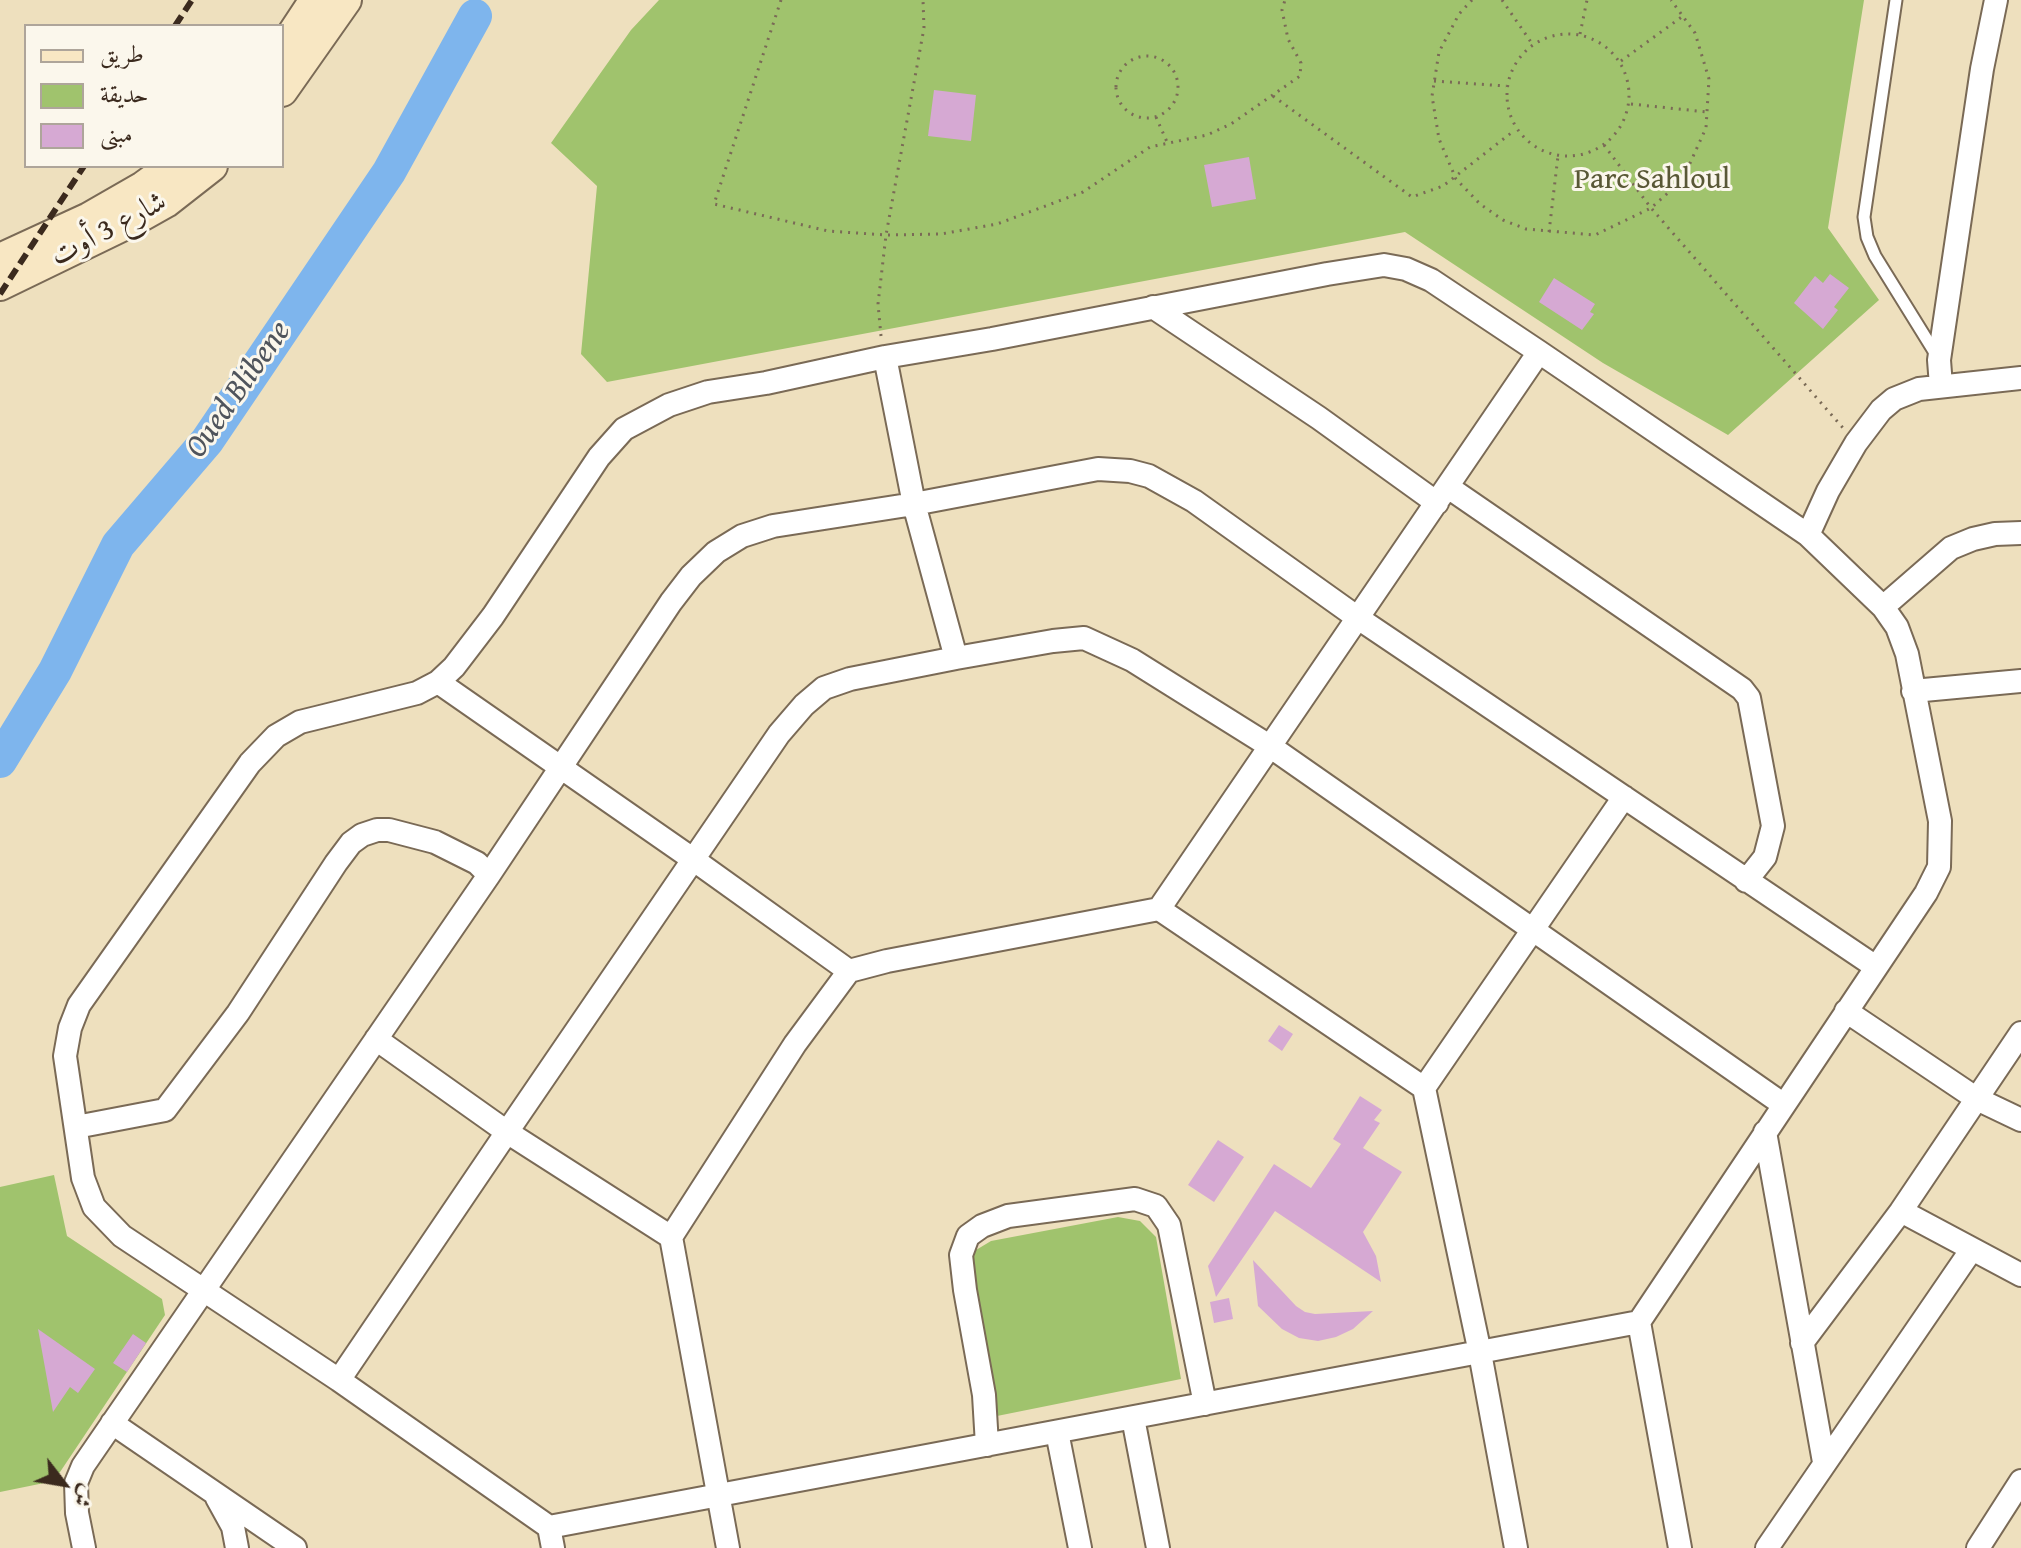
<!DOCTYPE html>
<html>
<head>
<meta charset="utf-8">
<style>
  body { margin:0 }
  #map { position:relative; width:2021px; height:1548px; overflow:hidden; background:#eee0be; font-family:"Gentium Book Plus",Amiri,serif }
  canvas { display:block }
  .legend { position:absolute; left:24px; top:24px; width:260px; height:144px; box-sizing:border-box; background:#fbf7ec; border:2px solid #aea59a; margin:0; padding:10px 14px; list-style:none; font-size:24px; color:#3b2a1e }
  .legend li { display:flex; align-items:center; gap:16px; height:40px }
  .legend b { width:40px; border:2px solid #aea59a }
  .north { position:absolute; left:24px; top:1444px; width:80px; height:80px; -webkit-text-stroke:6px #fbf7ec; paint-order:stroke; rotate:121deg; font-size:22px; font-weight:700; line-height:32px; text-align:center; color:#3b2a1e }
  .north::after { content:''; display:block; margin:auto; width:28px; height:36px; background:#3b2a1e; clip-path:polygon(50% 0,100% 100%,50% 72%,0 100%) }
</style>
</head>
<body>
<div id="map">
<canvas width="2021" height="1548"></canvas>
<ul class="legend">
<li><b style="height:10px;background:#f8e7c3"></b>طريق</li>
<li><b style="height:22px;background:#a0c36d"></b>حديقة</li>
<li><b style="height:22px;background:#d6a9d3"></b>مبنى</li>
</ul>
<div class="north">ش</div>
</div>
<script>
const c = document.querySelector('canvas').getContext('2d');
c.lineJoin = 'round';
function fillPath(path, color) { c.fillStyle = color; c.fill(path, 'evenodd'); }
const shape = rows => new Path2D(rows.map(r => 'M' + r).join(''));
function strokePath(path, color, width, dash) { c.strokeStyle = color; c.lineWidth = width; c.lineCap = dash ? 'butt' : 'round'; c.setLineDash(dash || []); c.stroke(path); }
function drawText(font, color, halo, rows, align = 'center') {
  c.font = font + ' "Gentium Book Plus",Amiri,serif'; c.lineWidth = 6; c.setLineDash([]); c.textBaseline = 'middle'; c.strokeStyle = halo; c.fillStyle = color; for (const [text, x, y, turn = 0] of rows) {
    c.save(); c.translate(x, y); c.rotate((+turn || 0) * Math.PI / 180); c.textAlign = isNaN(turn) ? turn : align; if (halo) c.strokeText(text, 0, 0); c.fillText(text, 0, 0); c.restore();
  }
}
const green = shape([
  [659,0,1864,0,1828,228,1879,300,1728,435,1603,363,1405,232,607,382,581,354,597,186,551,143,631,30],
  [54,1175,67,1236,162,1299,165,1315,54,1481,0,1492,0,1187],
  [1118,1217,1140,1221,1156,1237,1181,1379,997,1416,970,1268,976,1250,991,1241]
]);
const river = shape([
  [0,761,55,671,118,545,207,441,389,172,475,16]
]);
const building = shape([
  [934,90,976,95,971,141,928,136],
  [1249,157,1256,199,1212,207,1204,165],
  [1830,274,1849,288,1834,307,1838,310,1823,329,1794,303,1815,276,1823,283],
  [1554,278,1595,304,1590,312,1594,314,1582,330,1539,302],
  [1279,1025,1293,1034,1282,1051,1268,1041],
  [1360,1096,1382,1110,1374,1120,1380,1123,1363,1148,1402,1172,1363,1232,1376,1256,1381,1282,1275,1211,1216,1297,1208,1266,1274,1164,1311,1188,1341,1144,1333,1139],
  [1218,1140,1244,1157,1214,1202,1188,1185],
  [1253,1260,1296,1306,1305,1312,1315,1314,1373,1311,1353,1329,1336,1337,1318,1341,1299,1338,1282,1329,1258,1306],
  [1229,1298,1233,1319,1214,1323,1210,1302],
  [38,1329,95,1369,78,1393,70,1387,53,1412],
  [133,1334,146,1343,127,1372,113,1363]
]);
const path = shape([
  [781,0,714,204,828,231,886,235,941,234,997,224,1083,192,1150,147,1207,135,1231,124,1300,76,1301,63,1288,39,1282,10,1285,0],
  [1472,0,1459,14,1439,52,1432,96,1439,139,1456,179,1480,204,1503,220,1526,229,1595,235,1651,208,1669,192,1686,172,1706,128,1709,79,1695,33,1671,0],
  [1502,0,1533,45],
  '1507 95a61 61 0 1 1 122 0a61 61 0 1 1-122 0Z',
  [1580,34,1587,0],
  '1116 87a31 31 0 1 1 62 0a31 31 0 1 1-62 0Z',
  [1621,61,1683,16],
  [1434,81,1506,86],
  [1273,96,1412,197,1443,186,1515,130],
  [1631,104,1707,112],
  [1156,117,1167,142],
  [1604,145,1651,208,1843,428],
  [1549,232,1558,156],
  [881,336,878,304,886,235,924,28,923,0]
]);
const service = shape([
  [1896,0,1864,217,1867,237,1875,256,1937,356]
]);
const minor = shape([
  [1153,307,1319,418,1437,503],
  [885,357,766,383,708,392,669,405,624,429,599,457,493,616,454,667,438,682,417,693,300,722,276,736,250,763,79,1005,70,1028,65,1056,83,1178,94,1207,122,1236,339,1380,549,1527,1639,1322],
  [1941,386,1939,360,1982,69,1996,0],
  [1448,487,1742,689,1749,698,1773,826,1765,857,1746,881],
  [1808,535,1828,491,1856,443,1881,410,1894,399,1919,389,2021,378],
  [1883,607,1951,548,1973,539,1995,534,2021,533],
  [956,658,1053,641,1084,638,1132,660,1271,747,1784,1105],
  [438,682,694,860,849,971],
  [1913,691,2021,681],
  [1159,909,1424,1088],
  [1846,1011,1977,1099,2021,1120],
  [2021,1033,1901,1211,2021,1275],
  [76,1127,165,1110,238,1013,336,863,351,843,362,835,377,830,389,830,435,842,477,863,489,875],
  [1765,1132,1824,1462],
  [671,1237,507,1132,779,734,804,705,824,688,850,679,956,658,914,504,885,357,992,339,1327,274,1384,265,1406,269,1431,280,1539,352,1808,535,1883,607,1897,627,1907,654,1940,821,1939,867,1926,893,1639,1322,1680,1548],
  [1802,1343,1901,1211],
  [339,1380,507,1132,376,1039],
  [1133,1418,1158,1548],
  [112,1423,295,1548],
  [1057,1432,1080,1548],
  [987,1445,984,1395,965,1290,961,1255,968,1236,982,1226,1008,1216,1135,1199,1156,1206,1169,1225,1205,1404],
  [217,1498,233,1527,237,1548],
  [549,1527,553,1548],
  [84,1548,77,1513,76,1483,83,1466,489,875,671,602,691,576,716,552,742,536,773,526,914,504,1098,469,1130,471,1149,476,1194,501,1358,618,1876,967],
  [728,1548,671,1237,795,1044,849,971,887,961,1159,909,1539,352],
  [1516,1548,1480,1353,1424,1088,1624,797],
  [1767,1548,1972,1249],
  [1978,1548,2021,1481]
]);
const secondary = shape([
  [282,50,315,0],
  [282,91,346,0],
  [0,259,89,218,143,187,172,166],
  [0,285,134,220,166,202,212,166]
]);
const rail = shape([
  [175,26,192,0],
  [0,294,84,166]
]);
const parkNames = [
  ["Parc Sahloul",1652,180]
];
const streetNames = [
  ["شارع 3 أوت",109,230,-28]
];
const waterNames = [
  ["Oued Blibene",239,390,-55]
];
fillPath(green, '#a0c36d');
strokePath(river, '#7eb5ed', 34);
fillPath(building, '#d6a9d3');
strokePath(service, '#7a6a56', 15);
strokePath(minor, '#7a6a56', 26);
strokePath(secondary, '#7a6a56', 34);
strokePath(path, '#7a6a56', 3, [2, 6]);
strokePath(service, '#fff', 11);
strokePath(minor, '#fff', 22);
strokePath(secondary, '#f8e7c3', 30);
strokePath(rail, '#3b2a1e', 6, [12, 6]);
drawText('30px', '#595836', '#fbf7ec', parkNames);
drawText('30px', '#3b2a1e', '#fbf7ec', streetNames);
drawText('italic 32px', '#4f545c', '#fbf7ec', waterNames);
</script>
</body>
</html>
